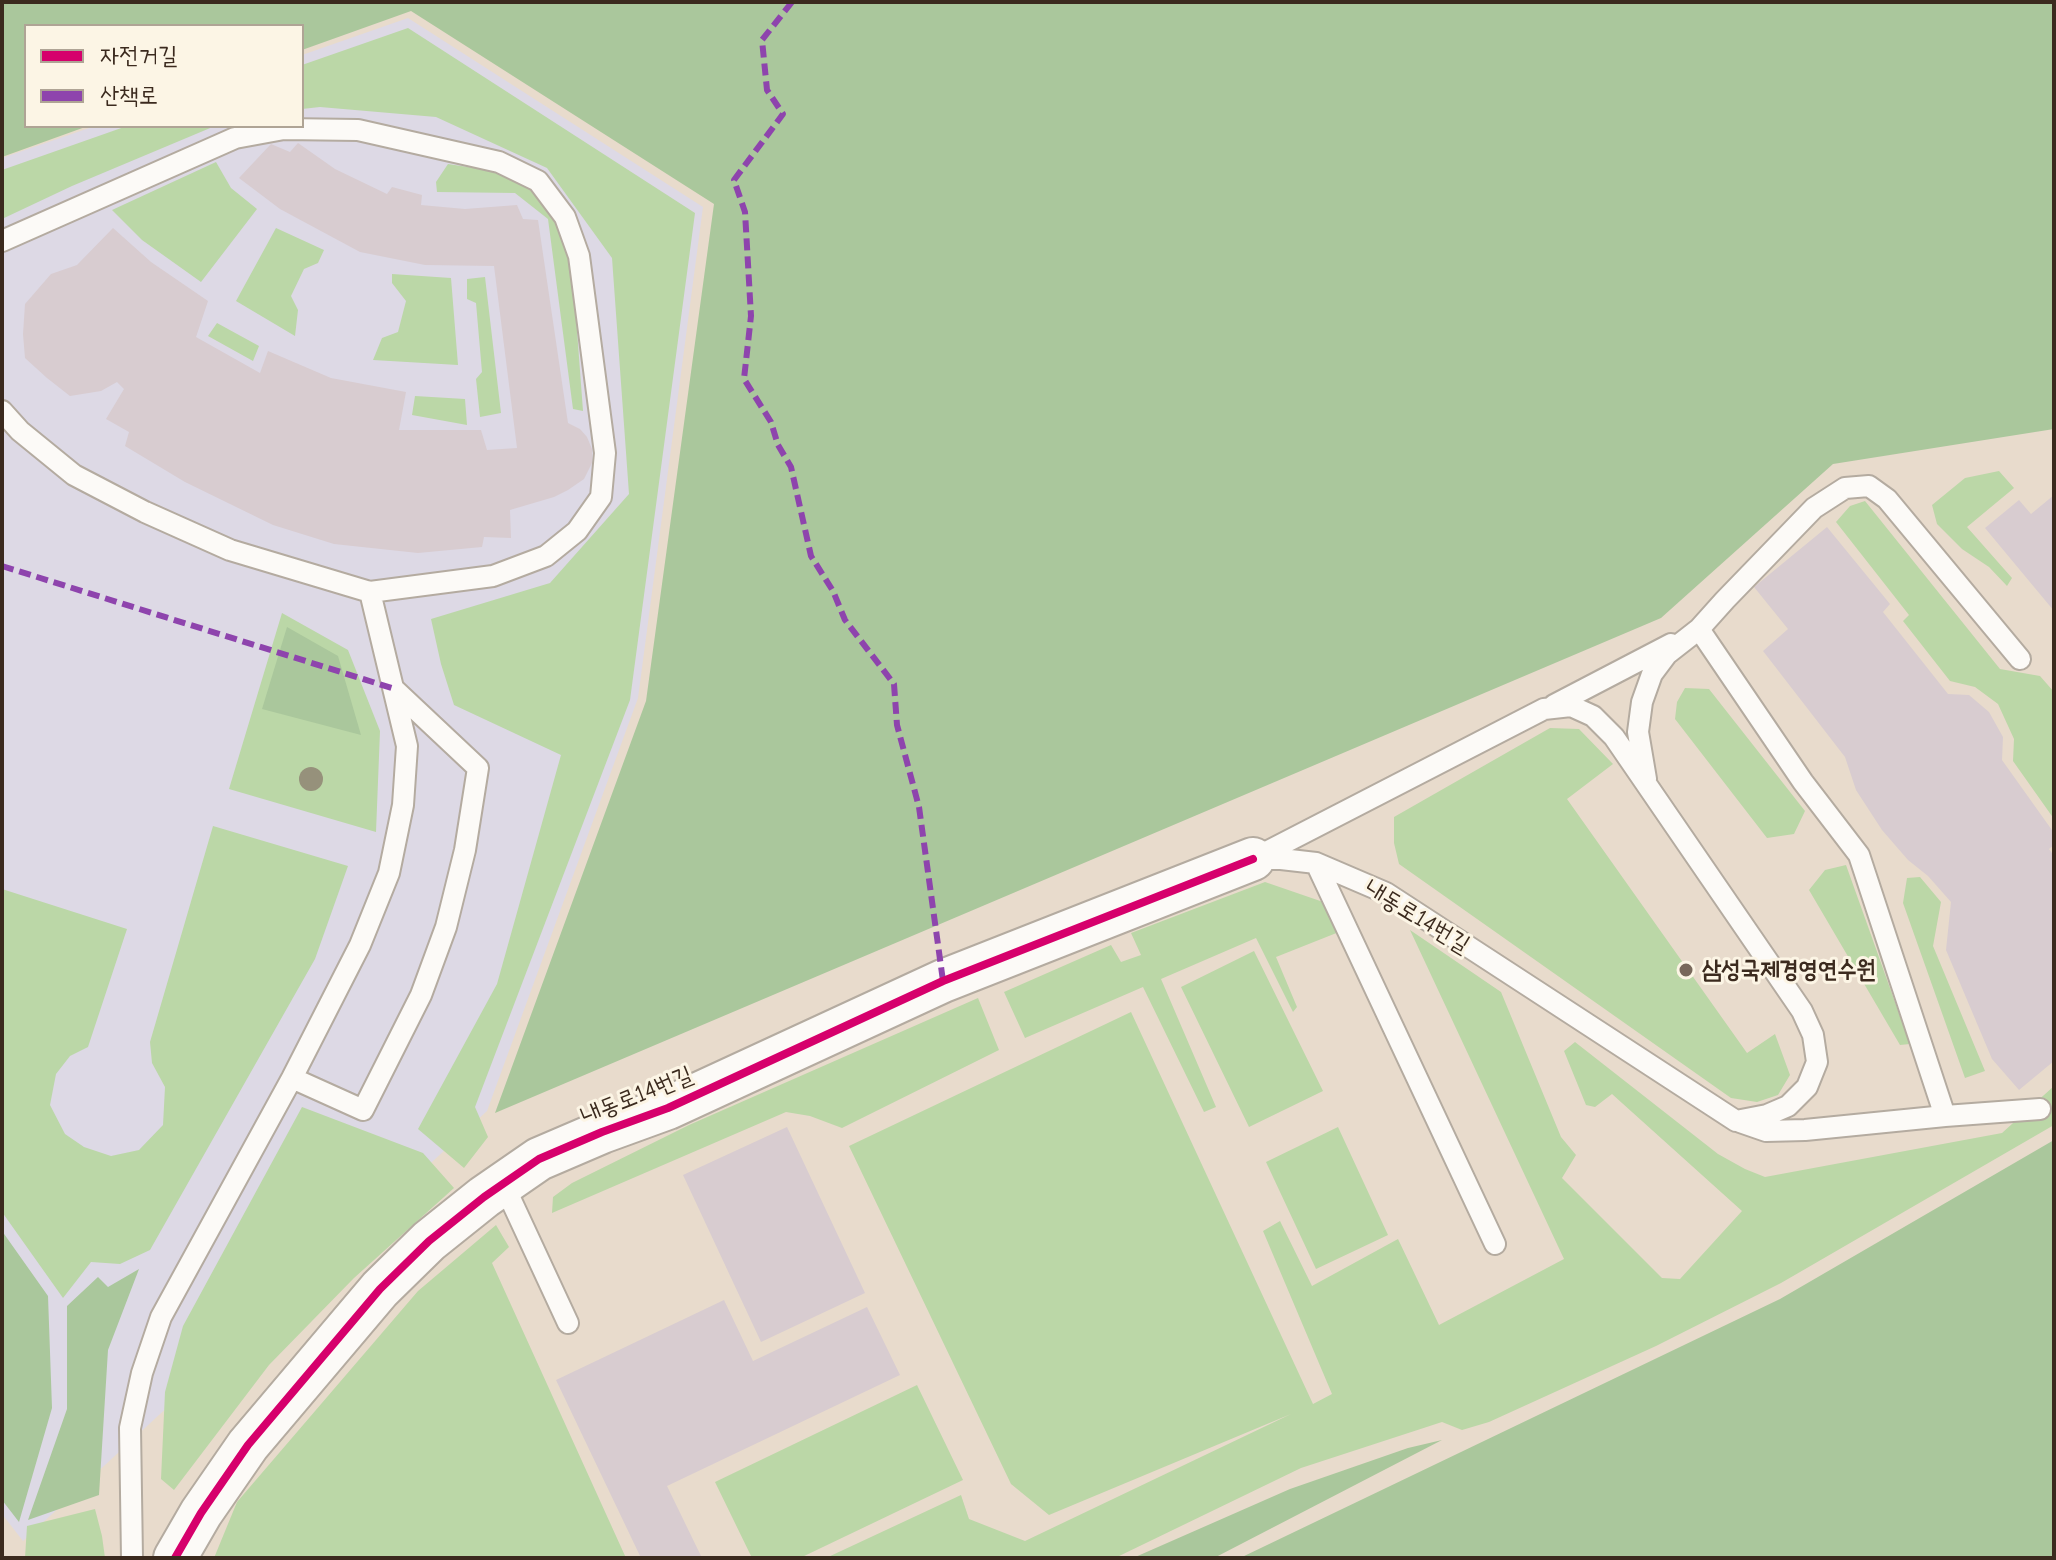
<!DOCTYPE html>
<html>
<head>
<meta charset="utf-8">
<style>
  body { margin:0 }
  #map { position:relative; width:2056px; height:1560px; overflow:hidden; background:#e8dbcc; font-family:"Comic Neue","Poor Story",sans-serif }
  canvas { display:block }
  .frame { position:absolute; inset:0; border:4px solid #3b2a1e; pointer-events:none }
  .legend { position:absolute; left:24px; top:24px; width:280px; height:104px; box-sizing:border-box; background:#fcf5e5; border:2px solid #afa495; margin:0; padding:10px 14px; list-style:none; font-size:24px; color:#3b2a1e }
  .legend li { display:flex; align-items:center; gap:16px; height:40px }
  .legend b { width:40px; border:2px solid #afa495 }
</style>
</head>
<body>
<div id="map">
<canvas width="2056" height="1560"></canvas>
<div class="frame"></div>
<ul class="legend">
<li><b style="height:10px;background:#d6006c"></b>자전거길</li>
<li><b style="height:10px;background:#8e44ad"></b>산책로</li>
</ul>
</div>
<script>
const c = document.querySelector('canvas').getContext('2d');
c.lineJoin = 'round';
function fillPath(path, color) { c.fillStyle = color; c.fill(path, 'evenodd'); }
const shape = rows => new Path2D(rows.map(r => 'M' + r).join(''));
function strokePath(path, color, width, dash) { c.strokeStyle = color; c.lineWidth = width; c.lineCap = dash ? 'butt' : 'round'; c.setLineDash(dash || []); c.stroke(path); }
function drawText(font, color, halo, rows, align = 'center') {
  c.font = font + ' "Comic Neue","Poor Story",sans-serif'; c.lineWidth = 6; c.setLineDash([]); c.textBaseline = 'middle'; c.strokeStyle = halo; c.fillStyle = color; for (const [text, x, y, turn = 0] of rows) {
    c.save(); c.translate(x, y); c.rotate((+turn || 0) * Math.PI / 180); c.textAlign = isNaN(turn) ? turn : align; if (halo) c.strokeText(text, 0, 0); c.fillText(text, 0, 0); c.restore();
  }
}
const built = shape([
  [408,18,703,207,638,698,487,1111,23,1541,2,1514,2,158,95,126,302,126,302,55]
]);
const green = shape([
  [408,28,695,213,630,700,475,1107,488,1137,464,1168,418,1129,497,984,561,755,454,705,441,664,431,619,550,583,629,494,612,258,547,168,436,117,320,107,302,109,302,65],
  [127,126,215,126,72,186,2,219,2,170],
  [216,162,231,188,257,209,201,282,142,240,112,210],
  [448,164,494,171,531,187,555,216,571,250,583,411,573,409,548,219,515,193,437,192,436,182],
  [276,228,324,250,318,263,304,269,291,296,298,310,295,336,236,301],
  [392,274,451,278,458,365,373,360,382,338,398,332,406,301,392,283],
  [485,277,501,413,480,417,476,379,482,372,476,303,467,299,467,279],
  [217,323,259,346,253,361,208,336],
  [415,396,465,399,467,425,412,415],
  [1999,471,2014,488,1967,527,2012,578,2007,586,1989,567,1962,549,1937,524,1932,505,1965,478],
  [1865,501,2000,669,2040,676,2054,692,2054,819,2013,761,2014,739,1998,704,1975,687,1950,681,1903,621,1909,615,1836,522,1850,506],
  [282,613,348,650,380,731,376,832,229,789],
  [1685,688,1709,689,1805,811,1794,834,1767,838,1675,719,1677,702],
  [1550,728,1579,729,1613,764,1567,799,1747,1053,1775,1034,1790,1075,1778,1095,1757,1102,1731,1098,1399,864,1394,843,1394,817],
  [213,826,348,866,315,959,150,1250,120,1264,91,1262,63,1298,2,1212,2,889,127,929,88,1047,70,1056,56,1074,50,1105,65,1134,84,1147,111,1156,139,1150,163,1125,165,1087,152,1063,150,1042],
  [1846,865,1910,1044,1900,1045,1809,890,1825,870],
  [1920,877,1941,902,1933,946,1985,1071,1965,1078,1903,903,1907,878],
  [1265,882,1329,904,1344,930,1276,957,1297,1007,1293,1012,1256,938,1161,979,1216,1107,1204,1112,1143,987,1025,1038,1004,992,1111,945,1121,962,1141,955,1131,933],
  [1410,930,1501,992,1561,1137,1576,1155,1562,1178,1662,1278,1680,1279,1742,1211,1612,1094,1595,1107,1586,1105,1564,1051,1575,1042,1718,1154,1745,1169,1765,1177,2002,1133,2054,1086,2054,1125,1781,1283,1656,1346,1489,1422,1462,1430,1442,1422,1301,1468,1115,1558,826,1558,961,1495,969,1519,1025,1541,1291,1414,1049,1515,1011,1484,849,1146,1131,1012,1313,1404,1332,1394,1263,1231,1280,1221,1312,1286,1398,1239,1439,1325,1564,1259],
  [1254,951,1323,1091,1249,1127,1181,987],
  [978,998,999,1050,842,1128,810,1116,786,1112,552,1213,553,1197,572,1183,689,1125],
  [302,1107,423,1153,454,1188,354,1278,269,1365,174,1490,161,1479,165,1392,183,1326],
  [1338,1127,1388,1235,1316,1269,1266,1162],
  [496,1225,509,1247,492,1263,626,1558,214,1558,237,1502,418,1291],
  [917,1385,963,1480,800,1558,752,1558,715,1482],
  [95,1509,102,1536,105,1558,25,1558,27,1526]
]);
const forest = shape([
  [2,2,2054,2,2054,429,1833,464,1661,618,495,1113,646,701,714,204,411,11,302,50,302,26,26,26,26,126,88,126,2,157],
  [287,627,338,656,361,735,262,709],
  [2054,1140,2054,1558,1240,1558,1780,1299],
  [2,1231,48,1296,52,1408,19,1522,2,1500],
  [139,1269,108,1350,99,1495,28,1520,67,1409,67,1306,98,1277,108,1287],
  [1442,1440,1214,1558,1133,1558,1290,1489,1408,1448]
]);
const building = shape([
  [298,143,335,169,387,194,392,187,422,195,421,205,465,209,517,205,523,219,538,220,568,423,580,429,587,437,592,449,592,463,584,479,568,490,554,497,510,510,511,538,484,537,482,547,418,553,334,544,273,525,185,482,125,446,129,432,106,419,124,389,117,382,101,391,70,396,47,378,25,358,23,334,25,304,51,274,77,265,113,228,151,262,208,301,196,337,260,373,268,351,331,378,406,392,399,430,481,430,487,450,517,448,494,266,425,265,360,252,280,209,239,178,271,144,290,152],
  [2054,495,2054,611,1985,528,2019,500,2031,514],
  [1827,527,1890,604,1883,612,1948,694,1969,695,1989,712,2003,737,2002,760,2054,833,2054,845,2049,849,2054,856,2054,1061,2019,1090,1992,1059,1946,950,1951,902,1928,876,1908,860,1882,830,1856,790,1845,757,1763,651,1788,629,1754,587],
  [787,1127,865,1293,761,1342,683,1175],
  [724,1300,753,1361,867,1307,900,1375,667,1486,702,1558,641,1558,556,1380]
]);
const lane = shape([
  [2,241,235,138,284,129,358,130,499,162,538,181,565,217,579,256,605,453,601,497,577,531,546,556,493,576,370,592,230,550,145,512,74,475,20,431,2,411],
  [1699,629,1803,782,1859,855,1945,1116],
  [1554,705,1671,644],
  [1571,706,1593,716,1614,737,1802,1011,1813,1035,1817,1062,1807,1087,1788,1106,1767,1115,1736,1121,1386,893,1316,863,1281,859,1253,859,1544,709,1571,706],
  [1646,779,1638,732,1642,702,1652,674,1667,654,1699,629,1725,600,1814,508,1845,488,1869,486,1887,499,2020,659],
  [1316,863,1495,1244],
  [292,1078,363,1110,421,995,446,927,465,850,478,768,395,690],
  [1740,1122,1766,1131,1805,1130,1945,1116,2040,1109],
  [503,1183,568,1323],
  [132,1558,130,1428,142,1373,161,1317,292,1078,360,945,389,873,403,805,407,746,370,592]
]);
const street = shape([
  [175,1558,201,1513,248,1445,380,1289,429,1241,484,1197,539,1159,602,1132,668,1108,943,981,1253,859]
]);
const quiet = shape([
  [792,2,762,40,767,90,783,114,734,180,745,212,751,316,744,379,771,422,778,445,791,467,811,556,833,591,845,620,894,684,897,725,919,807,943,981],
  [2,566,395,689]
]);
const cycleway = shape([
  [175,1558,201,1513,248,1445,380,1289,429,1241,484,1197,539,1159,602,1132,668,1108,943,981,1253,859]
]);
const trees = [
  [311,779]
];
const markers = [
  [1686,970,8,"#78685b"]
];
const streetNames = [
  ["내동로14번길",1417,917,31],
  ["내동로14번길",637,1096,-22]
];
const poiNames = [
  ["삼성국제경영연수원",1702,970]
];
fillPath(built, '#ddd9e5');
fillPath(green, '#bbd7a7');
fillPath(forest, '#aac79c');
fillPath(building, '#d8ccd0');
strokePath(lane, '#b4aba0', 24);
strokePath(street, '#b4aba0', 46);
strokePath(lane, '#fcfaf7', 20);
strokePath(street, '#fcfaf7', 42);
strokePath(quiet, '#8e44ad', 6, [12, 6]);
strokePath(cycleway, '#d6006c', 8);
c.fillStyle = '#96917b';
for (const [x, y] of trees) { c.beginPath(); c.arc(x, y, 12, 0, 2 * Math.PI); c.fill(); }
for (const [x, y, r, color] of markers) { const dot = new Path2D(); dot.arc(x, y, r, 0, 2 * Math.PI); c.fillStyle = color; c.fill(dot); strokePath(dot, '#fcf5e5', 3); }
drawText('24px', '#3b2a1e', '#fcf5e5', streetNames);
drawText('bold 24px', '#3b2a1e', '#fcf5e5', poiNames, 'left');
</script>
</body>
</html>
